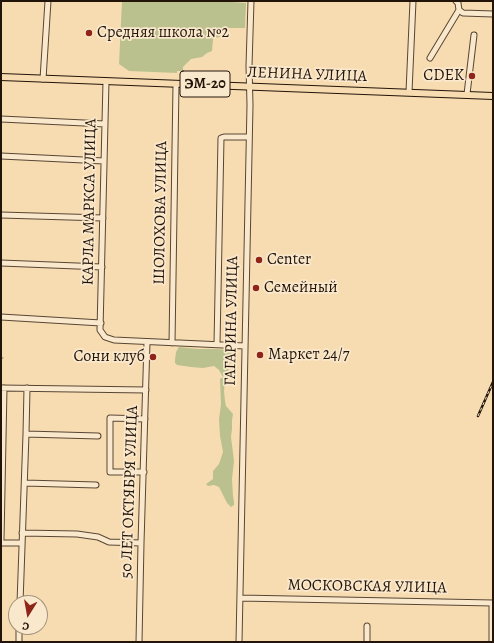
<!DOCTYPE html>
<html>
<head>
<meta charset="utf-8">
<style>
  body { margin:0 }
  #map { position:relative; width:494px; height:643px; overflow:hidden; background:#f8dcb1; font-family:Alegreya,serif }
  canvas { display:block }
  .frame { position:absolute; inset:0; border:2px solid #23140a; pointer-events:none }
  .north { position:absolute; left:8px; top:595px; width:40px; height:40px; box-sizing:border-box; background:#fae8cc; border:1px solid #a4937e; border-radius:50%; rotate:191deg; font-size:11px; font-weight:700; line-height:16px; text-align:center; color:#23140a }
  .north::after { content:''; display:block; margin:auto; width:14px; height:18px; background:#8f2418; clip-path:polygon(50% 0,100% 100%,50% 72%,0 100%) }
</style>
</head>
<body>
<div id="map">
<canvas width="494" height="643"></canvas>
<div class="frame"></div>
<div class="north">С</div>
</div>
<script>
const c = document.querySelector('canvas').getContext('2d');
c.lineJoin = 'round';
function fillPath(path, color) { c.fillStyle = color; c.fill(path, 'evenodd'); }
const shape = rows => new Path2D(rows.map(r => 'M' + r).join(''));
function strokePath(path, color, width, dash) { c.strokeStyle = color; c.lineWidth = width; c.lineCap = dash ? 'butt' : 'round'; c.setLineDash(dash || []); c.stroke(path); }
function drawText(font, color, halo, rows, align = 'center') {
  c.font = font + ' Alegreya,serif'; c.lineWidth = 3.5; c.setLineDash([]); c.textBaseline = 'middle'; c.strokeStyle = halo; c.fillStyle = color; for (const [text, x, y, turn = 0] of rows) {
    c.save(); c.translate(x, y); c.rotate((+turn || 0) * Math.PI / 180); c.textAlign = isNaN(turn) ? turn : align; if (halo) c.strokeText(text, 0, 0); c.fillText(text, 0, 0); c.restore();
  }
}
const green = shape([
  [122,1,218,1,246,3,245,28,223,28,220,37,214,38,213,40,212,51,207,53,202,57,191,59,183,67,183,71,177,71,177,73,129,71,119,64],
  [179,347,198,349,216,349,231,350,233,351,235,353,234,356,231,361,229,369,226,374,224,391,225,401,226,406,233,414,232,420,232,429,231,437,234,461,232,479,233,496,234,502,234,505,231,507,227,503,219,487,214,485,208,486,206,484,213,479,213,471,219,464,223,452,220,436,219,419,221,404,220,379,223,377,219,370,214,366,203,368,191,367,177,365,175,363,175,360,176,352]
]);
const stream = shape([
  [1,358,3,358]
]);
const minor = shape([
  [456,1,458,3,459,10,463,13,493,14],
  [430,58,459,10],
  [43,79,48,1],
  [106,81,100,330,105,337,114,340,245,346],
  [409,92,413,1],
  [467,94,474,35],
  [1,119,105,124],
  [1,156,104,161],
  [1,215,103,218],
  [1,263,102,267],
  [1,317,101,323],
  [172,343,176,84],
  [217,344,221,138,224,137,249,137],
  [1,388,146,390],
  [26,434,98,436],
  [144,472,110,472,110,418,145,419],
  [25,483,96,485],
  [22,533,77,534,98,537,109,542,141,543],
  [1,540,4,388],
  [1,543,22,543],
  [240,598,493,603],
  [20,603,26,434,27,388],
  [19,642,19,627],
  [139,642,141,543,147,342],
  [239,642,250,105,249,66,251,1],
  [367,642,367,626],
  [492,642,492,603]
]);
const major = shape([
  [1,77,493,96]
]);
const rail = shape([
  [478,416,493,382]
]);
const markers = [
  [89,33,4,"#8f2418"],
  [472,76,4,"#8f2418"],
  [259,260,4,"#8f2418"],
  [256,288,4,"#8f2418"],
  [260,355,4,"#8f2418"],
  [153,357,4,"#8f2418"]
];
const shields = [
  [205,84,50]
];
const shieldNames = [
  ["ЭМ-20",205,84]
];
const poiNames = [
  ["Средняя школа №2",97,33],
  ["CDEK",464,76,"right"],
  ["Center",267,260],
  ["Семейный",264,288],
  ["Маркет 24/7",268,355],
  ["Сони клуб",145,357,"right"]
];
const streetNames = [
  ["ЛЕНИНА УЛИЦА",307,75,2],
  ["КАРЛА МАРКСА УЛИЦА",90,202,-89],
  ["ШОЛОХОВА УЛИЦА",161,213,-89],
  ["ГАГАРИНА УЛИЦА",232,321,-89],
  ["50 ЛЕТ ОКТЯБРЯ УЛИЦА",130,492,-88],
  ["МОСКОВСКАЯ УЛИЦА",367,587,1]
];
fillPath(green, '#bac18e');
strokePath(stream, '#6f7771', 1);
strokePath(minor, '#584634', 7);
strokePath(major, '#23140a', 8);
strokePath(minor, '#fae8cc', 5);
strokePath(major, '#f8dcb1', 6);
strokePath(rail, '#23140a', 2.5);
strokePath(rail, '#fae8cc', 1, [3]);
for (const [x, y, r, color] of markers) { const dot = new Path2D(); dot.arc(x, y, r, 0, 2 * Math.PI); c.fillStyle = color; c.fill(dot); strokePath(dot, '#fae8cc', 1.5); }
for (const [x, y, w] of shields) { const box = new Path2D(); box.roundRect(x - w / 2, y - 13, w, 26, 3); c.fillStyle = '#fae8cc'; c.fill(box); strokePath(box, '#23140a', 1); }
drawText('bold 15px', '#23140a', null, shieldNames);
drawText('16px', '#23140a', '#fae8cc', poiNames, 'left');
drawText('16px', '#23140a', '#fae8cc', streetNames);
</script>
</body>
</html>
